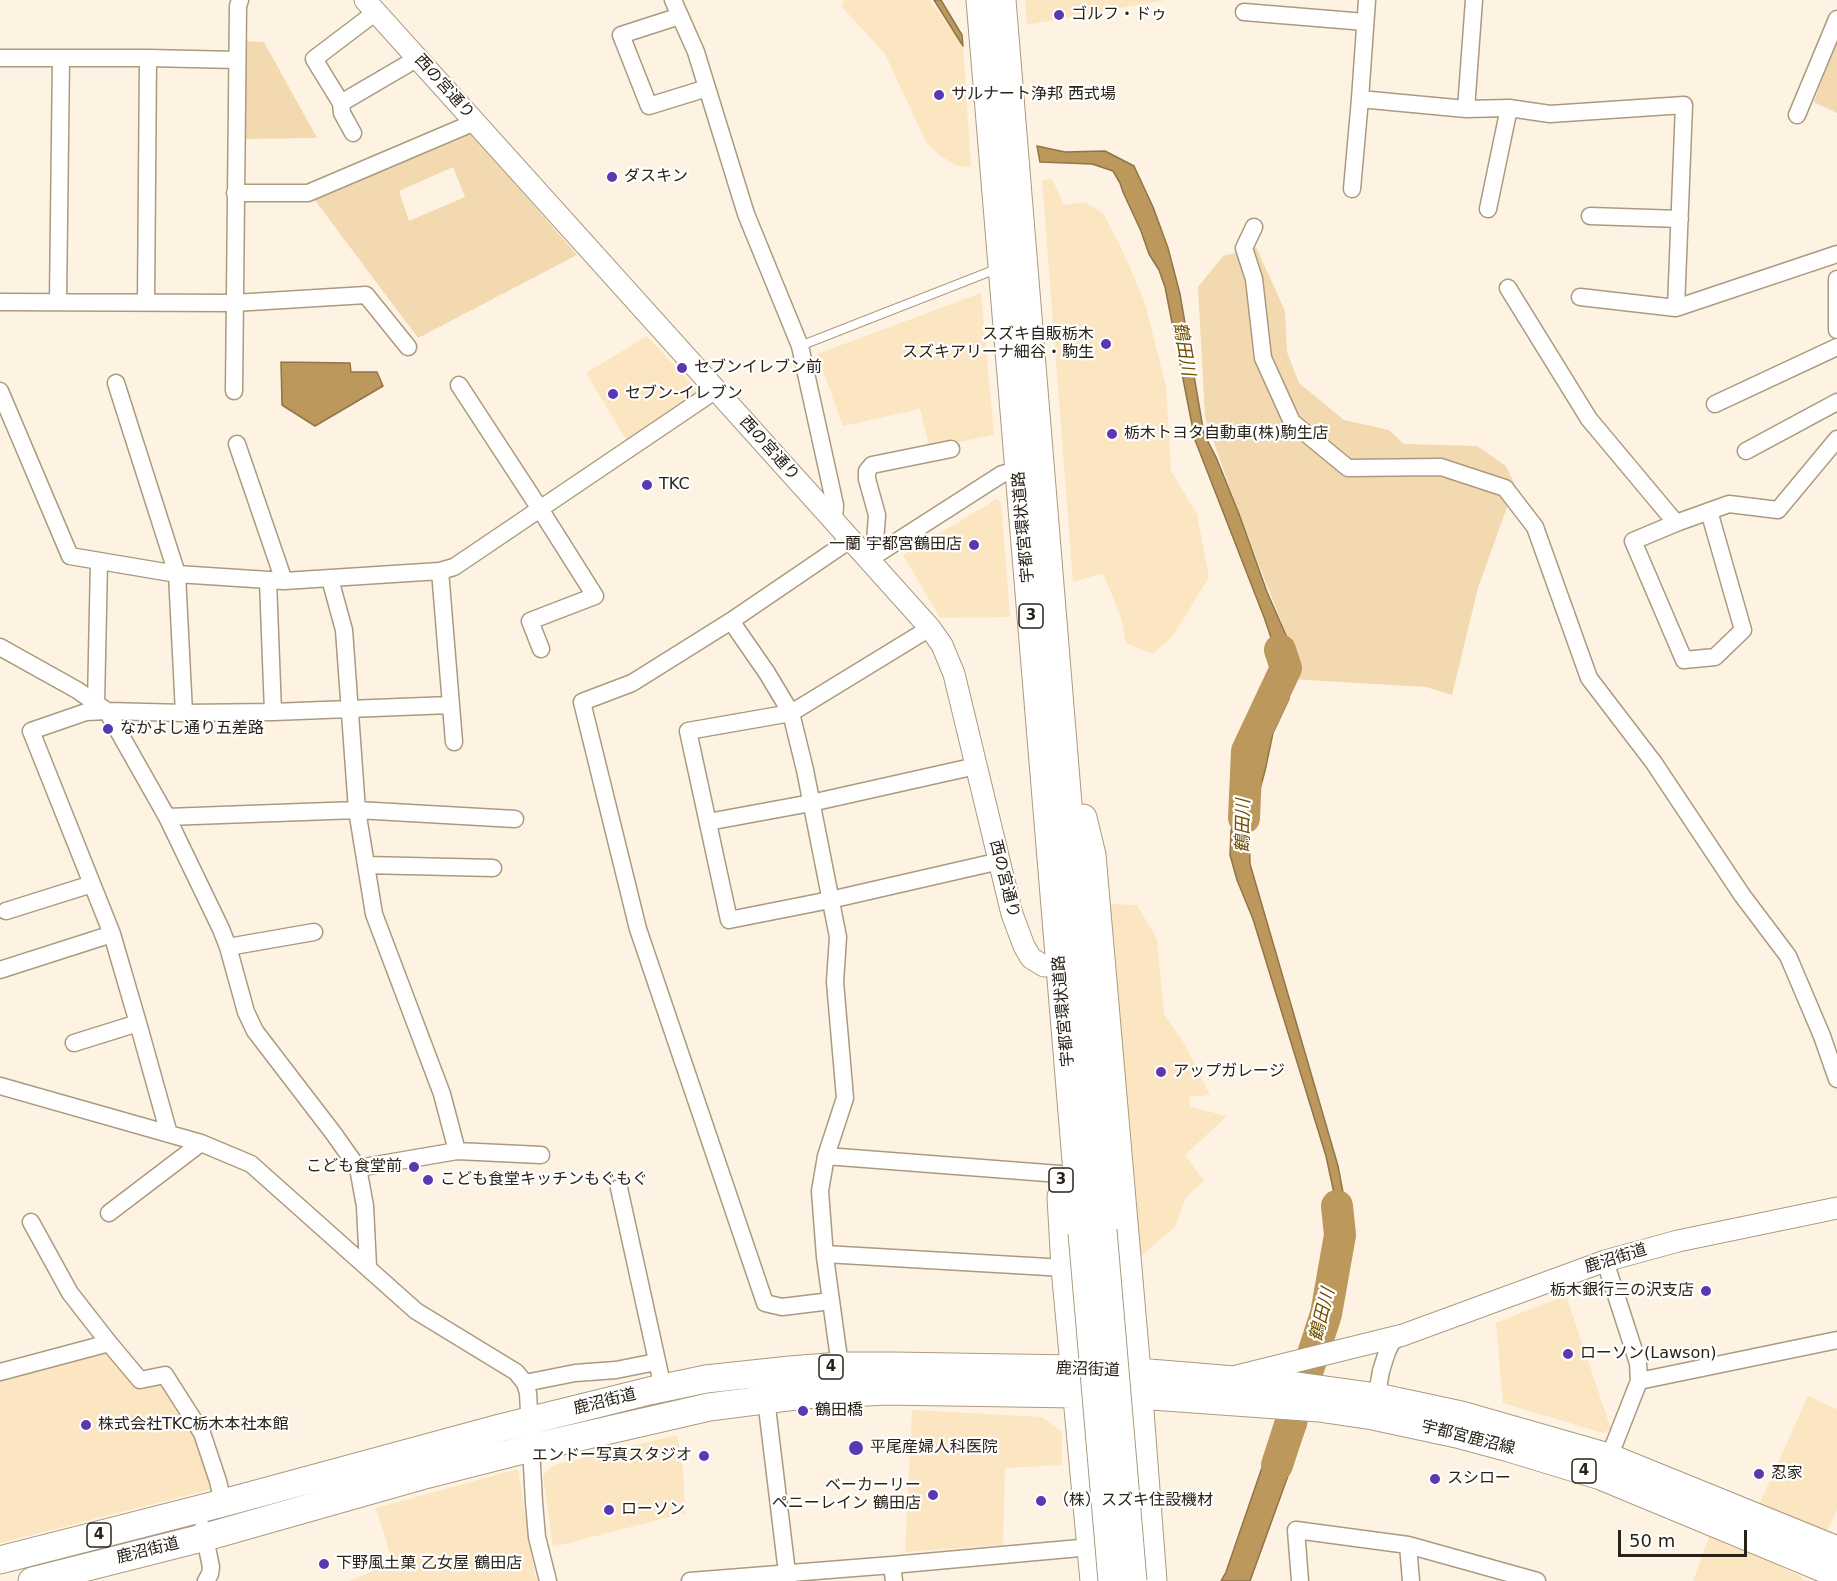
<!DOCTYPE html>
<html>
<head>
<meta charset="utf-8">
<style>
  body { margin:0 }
  #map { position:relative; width:1837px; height:1581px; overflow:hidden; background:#fef3e2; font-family:"DejaVu Sans",sans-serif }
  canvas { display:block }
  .scale { position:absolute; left:1618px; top:1530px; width:129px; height:27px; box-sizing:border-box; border:3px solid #282217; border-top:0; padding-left:8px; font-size:18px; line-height:21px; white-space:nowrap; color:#282217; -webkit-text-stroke:4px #fff; paint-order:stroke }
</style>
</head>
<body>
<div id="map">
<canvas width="1837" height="1581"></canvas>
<div class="scale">50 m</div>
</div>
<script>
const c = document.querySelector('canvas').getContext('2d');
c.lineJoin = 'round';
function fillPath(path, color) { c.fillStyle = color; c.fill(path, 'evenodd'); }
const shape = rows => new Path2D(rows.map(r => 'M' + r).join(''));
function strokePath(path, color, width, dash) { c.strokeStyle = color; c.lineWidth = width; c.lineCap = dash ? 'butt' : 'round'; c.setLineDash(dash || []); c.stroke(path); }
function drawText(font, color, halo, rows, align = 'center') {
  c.font = font + ' "DejaVu Sans","Noto Sans JP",sans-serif'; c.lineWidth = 4.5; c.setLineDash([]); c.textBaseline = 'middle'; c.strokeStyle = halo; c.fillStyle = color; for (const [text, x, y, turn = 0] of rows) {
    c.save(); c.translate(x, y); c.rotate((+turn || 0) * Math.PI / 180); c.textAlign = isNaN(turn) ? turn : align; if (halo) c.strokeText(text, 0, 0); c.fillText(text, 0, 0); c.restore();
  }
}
const built = shape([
  [844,0,930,0,963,46,971,167,958,166,939,155,926,142,885,54,842,7],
  [1025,0,1165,0,1027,25],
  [1052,179,1064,205,1085,202,1103,213,1120,245,1144,300,1166,386,1171,471,1197,514,1209,577,1173,636,1153,654,1126,643,1121,618,1103,573,1073,582,1042,180],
  [981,293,994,435,930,448,920,409,843,426,817,354],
  [647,336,700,393,627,441,586,373],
  [997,499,1001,502,1010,617,940,618,903,555],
  [1110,904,1137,905,1157,939,1164,1014,1184,1043,1210,1095,1189,1097,1190,1107,1227,1116,1185,1155,1204,1181,1186,1197,1175,1227,1141,1256,1133,1191],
  [1566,1295,1611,1429,1603,1433,1503,1403,1496,1323],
  [109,1343,140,1380,165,1375,220,1487,0,1543,0,1372],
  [1808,1396,1837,1409,1837,1510,1825,1535,1759,1505],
  [912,1410,1042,1417,1062,1432,1062,1465,1005,1468,1003,1545,905,1552],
  [677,1435,683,1468,685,1513,553,1547,543,1475,554,1465],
  [518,1469,535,1576,538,1581,349,1581,393,1563,376,1508],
  [1710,1534,1802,1577,1804,1581,1693,1581]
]);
const green = shape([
  [1837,39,1837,113,1814,102],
  [245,41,264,42,317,138,246,139],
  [468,130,577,255,418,338,314,199],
  [453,167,465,197,409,221,399,191],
  [1256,247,1285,311,1287,352,1299,383,1344,420,1389,430,1404,444,1477,446,1506,466,1515,485,1478,588,1452,695,1426,687,1290,679,1292,649,1239,514,1205,417,1198,287,1223,256]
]);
const water = shape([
  [934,0,941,0,962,35,963,46,934,0],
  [1037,146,1065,152,1105,151,1134,166,1153,207,1168,248,1180,294,1204,434,1216,457,1239,514,1267,592,1292,649,1289,699,1273,733,1265,771,1249,828,1250,864,1338,1166,1345,1203,1346,1250,1340,1292,1328,1340,1311,1343,1333,1289,1339,1234,1337,1207,1326,1156,1253,919,1237,880,1230,855,1231,831,1251,756,1276,697,1281,667,1264,617,1195,440,1165,287,1159,270,1149,254,1141,231,1123,192,1120,183,1113,171,1092,164,1040,162,1037,146],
  [281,362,350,363,351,372,377,372,383,386,315,426,282,405,281,362],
  [1277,1424,1306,1426,1250,1581,1221,1581,1226,1572,1277,1424]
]);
const river = shape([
  [1244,818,1247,751,1286,668,1280,650],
  [1277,1465,1326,1314,1340,1235,1337,1206]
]);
const service = shape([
  [800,346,999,268]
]);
const minor = shape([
  [673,0,696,52,746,214,800,346,835,505,834,521],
  [1367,0,1360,99,1466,109,1509,108,1550,114,1684,105,1676,308,1837,254],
  [376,12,314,59,341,103,418,58],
  [1244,12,1365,22],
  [680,16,621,35,649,106,707,88],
  [0,58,148,58,237,60],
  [341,103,342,113,353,133],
  [1466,109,1474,0],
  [1797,115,1837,19],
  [1352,189,1360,99],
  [235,193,308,193,475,122],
  [1488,209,1509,108],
  [1590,216,1680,219],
  [1254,227,1244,248,1254,279,1263,358,1292,422,1348,468,1441,467,1505,488,1535,527,1589,678,1654,763,1742,895,1788,956,1822,1036,1837,1079],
  [1837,279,1837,330],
  [1508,288,1589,419,1676,523,1729,504,1778,510,1837,439],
  [1580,297,1676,308],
  [58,301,61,58],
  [0,302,234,303,366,295,408,347],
  [146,302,148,58],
  [116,383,177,574,184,713],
  [459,385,540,509,595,596,530,621,541,649],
  [0,391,70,556,177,574,284,581,440,571,454,567,716,390],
  [234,391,238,6,240,0],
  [1715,404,1837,347],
  [237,444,284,581],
  [1746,451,1837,402],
  [1681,521,1633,541,1684,660,1715,657,1743,630,1709,511],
  [874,556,877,515,867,479,867,471,872,465,951,449],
  [868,560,1002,474,1027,468],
  [440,571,454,742],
  [330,579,344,630,357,810,374,914,442,1094,457,1151],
  [268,581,273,712],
  [731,621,767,673,791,713,805,770,838,937,835,982,845,1098,826,1156,820,1191,825,1257,840,1366],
  [930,628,791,713,688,731,729,920,830,900,1000,861],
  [0,647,77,690,107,711,167,817,221,929,228,947,246,1012,255,1031,334,1134,358,1168,365,1206,368,1267],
  [96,704,99,561],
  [167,817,357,810,515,819],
  [708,822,811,803,976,766],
  [366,865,493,868],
  [6,911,92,884],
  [228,947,314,932],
  [0,970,112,934],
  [74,1043,138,1023],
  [0,1086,201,1143,251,1164,416,1311,516,1372,525,1383,528,1393,534,1502,537,1537,548,1581],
  [169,1134,138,1023,112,934,31,731,86,712,107,711,184,713,273,712,450,705],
  [826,1156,1060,1174],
  [358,1168,457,1151,541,1155],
  [619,1188,663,1388],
  [109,1213,201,1143],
  [31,1222,70,1293,109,1343],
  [825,1254,1065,1268],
  [1605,1261,1638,1363,1639,1381,1606,1465],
  [831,1301,782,1307,765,1303,638,929,582,702,632,683,731,621,850,540],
  [0,1372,109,1343,140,1380,165,1375,202,1433,218,1481,223,1503],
  [1639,1381,1837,1340],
  [525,1383,575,1373,616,1370,656,1362],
  [766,1399,788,1581],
  [1375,1406,1381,1371,1387,1352,1392,1342,1403,1335],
  [203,1528,211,1567,210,1574,206,1581],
  [892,1565,894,1581],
  [690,1581,892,1565,1091,1547],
  [1300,1581,1296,1530,1408,1545],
  [1411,1581,1408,1545,1537,1581]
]);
const tertiary = shape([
  [365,0,834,521,930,628,942,645,954,674,1012,914,1024,946,1031,958,1044,966],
  [1237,1376,1403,1335,1605,1261,1678,1241,1837,1208]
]);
const primary = shape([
  [980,0,1082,1233],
  [1002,0,1103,1230],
  [1083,818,1092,855,1137,1372,1153,1581],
  [1061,1197,1065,1268,1094,1581],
  [0,1560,223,1503,500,1428,649,1391,706,1379,790,1370,840,1366,893,1366,1074,1369,1137,1372,1283,1384,1377,1397,1461,1415,1608,1457,1837,1550],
  [32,1581,206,1537,421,1476,531,1448,709,1407,803,1395,887,1391,1138,1395,1319,1408,1373,1416,1457,1434,1509,1448,1601,1476,1837,1574]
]);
const primaryBridge = shape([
  [1103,1230,1133,1581],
  [1082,1233,1112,1581]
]);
const markers = [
  [1059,15,6,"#5a38b0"],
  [939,95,6,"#5a38b0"],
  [612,177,6,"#5a38b0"],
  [1106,344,6,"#5a38b0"],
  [682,368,6,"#5a38b0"],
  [613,394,6,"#5a38b0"],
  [1112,434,6,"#5a38b0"],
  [647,485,6,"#5a38b0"],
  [974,545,6,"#5a38b0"],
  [108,729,6,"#5a38b0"],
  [1161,1072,6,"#5a38b0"],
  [414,1167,6,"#5a38b0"],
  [428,1180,6,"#5a38b0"],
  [1706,1291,6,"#5a38b0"],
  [1568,1354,6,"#5a38b0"],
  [803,1411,6,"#5a38b0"],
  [86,1425,6,"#5a38b0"],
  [856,1448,8,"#5a38b0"],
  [704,1456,6,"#5a38b0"],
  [1759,1474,6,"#5a38b0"],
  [1435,1479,6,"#5a38b0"],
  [933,1495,6,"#5a38b0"],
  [1041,1501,6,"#5a38b0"],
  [609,1510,6,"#5a38b0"],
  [324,1564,6,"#5a38b0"]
];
const shields = [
  [1031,616,24],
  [1061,1180,24],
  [831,1367,24],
  [1584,1471,24],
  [99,1535,24]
];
const shieldNames = [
  ["3",1031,616],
  ["3",1061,1180],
  ["4",831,1367],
  ["4",1584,1471],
  ["4",99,1535]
];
const poiNames = [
  ["ゴルフ・ドゥ",1071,15],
  ["サルナート浄邦 西式場",951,95],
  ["ダスキン",624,177],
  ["スズキ自販栃木",1094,335,"right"],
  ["スズキアリーナ細谷・駒生",1094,353,"right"],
  ["セブンイレブン前",694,368],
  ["セブン-イレブン",625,394],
  ["栃木トヨタ自動車(株)駒生店",1124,434],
  ["TKC",659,485],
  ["一蘭 宇都宮鶴田店",962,545,"right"],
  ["なかよし通り五差路",120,729],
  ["アップガレージ",1173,1072],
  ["こども食堂前",402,1167,"right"],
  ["こども食堂キッチンもぐもぐ",440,1180],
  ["栃木銀行三の沢支店",1694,1291,"right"],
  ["ローソン(Lawson)",1580,1354],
  ["鶴田橋",815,1411],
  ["株式会社TKC栃木本社本館",98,1425],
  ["平尾産婦人科医院",870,1448],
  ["エンドー写真スタジオ",692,1456,"right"],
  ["忍家",1771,1474],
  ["スシロー",1447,1479],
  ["ベーカーリー",921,1486,"right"],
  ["ペニーレイン 鶴田店",921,1504,"right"],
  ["（株）スズキ住設機材",1053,1501],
  ["ローソン",621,1510],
  ["下野風土菓 乙女屋 鶴田店",336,1564]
];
const streetNames = [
  ["西の宮通り",444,87,48],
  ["西の宮通り",769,449,48],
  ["宇都宮環状道路",1024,527,-95],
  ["西の宮通り",1004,879,76],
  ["宇都宮環状道路",1064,1011,-95],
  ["鹿沼街道",1616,1259,-17],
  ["鹿沼街道",1088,1370,2],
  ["鹿沼街道",605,1402,-14],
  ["宇都宮鹿沼線",1468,1438,14],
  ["鹿沼街道",148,1551,-14]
];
const waterNames = [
  ["鶴田川",1183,349,80],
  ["鶴田川",1244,826,-89],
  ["鶴田川",1323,1315,-76]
];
fillPath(built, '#fce5c1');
fillPath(green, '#f2d9af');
fillPath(water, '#bc985c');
strokePath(water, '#907547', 1.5);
strokePath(river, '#bc985c', 32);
strokePath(service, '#ab9a7f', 10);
strokePath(minor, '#ab9a7f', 19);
strokePath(tertiary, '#ab9a7f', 23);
strokePath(primary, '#ab9a7f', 29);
strokePath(service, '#fff', 8);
strokePath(minor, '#fff', 16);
strokePath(tertiary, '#fff', 21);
strokePath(primary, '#fff', 27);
strokePath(primaryBridge, '#ab9a7f', 29, []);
strokePath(primaryBridge, '#fff', 27);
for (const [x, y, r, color] of markers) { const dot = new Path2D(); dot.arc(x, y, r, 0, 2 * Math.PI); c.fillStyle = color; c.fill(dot); strokePath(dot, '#fff', 2); }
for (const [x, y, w] of shields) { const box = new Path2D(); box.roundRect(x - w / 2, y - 12, w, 24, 4.5); c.fillStyle = '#fff'; c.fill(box); strokePath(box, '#282217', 1.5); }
drawText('bold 15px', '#282217', null, shieldNames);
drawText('16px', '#282217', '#fff', poiNames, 'left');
drawText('16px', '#282217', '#fff', streetNames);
drawText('italic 18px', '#725000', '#fff', waterNames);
</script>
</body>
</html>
